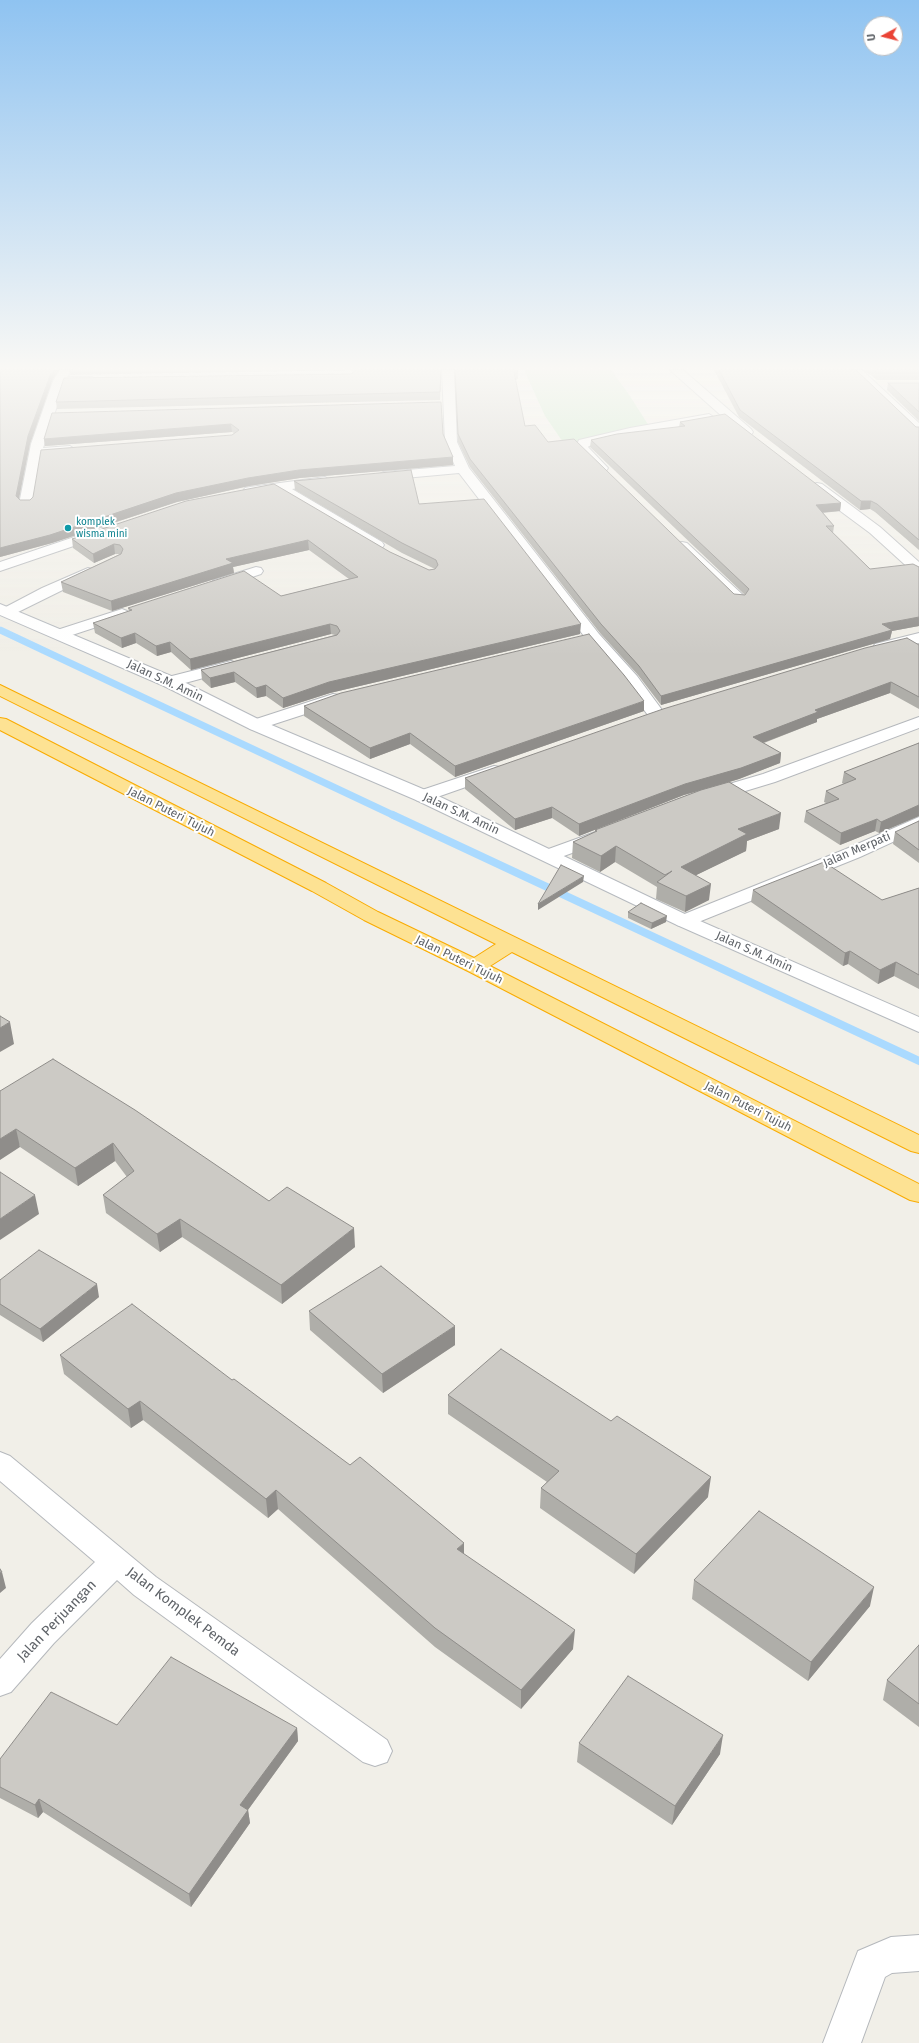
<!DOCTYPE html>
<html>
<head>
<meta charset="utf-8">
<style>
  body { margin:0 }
  #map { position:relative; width:919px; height:2043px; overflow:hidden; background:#f1efe8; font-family:"Fira Sans",sans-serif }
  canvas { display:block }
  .north { position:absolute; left:863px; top:16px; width:40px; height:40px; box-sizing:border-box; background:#fff; border:1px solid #bfc1c3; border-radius:50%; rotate:263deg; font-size:11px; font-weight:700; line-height:16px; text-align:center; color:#5f6368 }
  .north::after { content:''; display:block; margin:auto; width:14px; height:18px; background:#ea4335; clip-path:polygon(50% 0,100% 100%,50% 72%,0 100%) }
</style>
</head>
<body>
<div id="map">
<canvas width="919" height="2043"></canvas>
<div class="north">U</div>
</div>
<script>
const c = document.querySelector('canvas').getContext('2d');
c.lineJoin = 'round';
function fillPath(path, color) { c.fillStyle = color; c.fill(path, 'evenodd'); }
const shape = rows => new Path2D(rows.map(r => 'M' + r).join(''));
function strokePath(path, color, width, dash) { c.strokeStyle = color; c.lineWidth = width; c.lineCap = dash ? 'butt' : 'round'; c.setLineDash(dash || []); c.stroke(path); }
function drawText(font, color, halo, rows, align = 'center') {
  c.font = font + ' "Fira Sans",sans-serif'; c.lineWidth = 4; c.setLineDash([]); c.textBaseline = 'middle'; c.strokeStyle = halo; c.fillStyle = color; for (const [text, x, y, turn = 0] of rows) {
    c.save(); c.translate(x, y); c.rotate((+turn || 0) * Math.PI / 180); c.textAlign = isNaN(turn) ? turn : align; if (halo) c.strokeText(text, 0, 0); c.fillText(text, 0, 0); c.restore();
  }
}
const green = shape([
  [524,370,611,370,628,393,651,429,567,448,545,416]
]);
const streamFar1 = shape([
  [0,630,395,816]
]);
const stream = shape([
  [393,815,919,1061]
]);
const street = shape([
  [60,370,72,370,67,377,92,377,98,381,92,385,64,385,43,448,70,446,76,450,70,454,41,456,33,504,31,507,26,508,21,507,19,504,31,444,53,381,60,370],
  [442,370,454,370,457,442,469,468,599,634,637,676,665,714,662,718,656,719,650,718,625,684,587,640,459,473,383,480,376,476,383,472,455,466,445,442,442,370],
  [670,370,683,370,751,429,753,432,751,435,743,435,670,370],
  [850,370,862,370,919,423,919,434,915,433,850,370],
  [709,414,715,418,713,421,630,436,589,446,588,447,608,468,606,471,596,471,575,448,579,440,630,428,709,414],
  [325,477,332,481,330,484,292,489,382,542,384,545,382,548,372,548,276,492,250,495,245,494,243,491,245,488,250,487,325,477],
  [817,483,822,484,880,527,919,562,919,574,914,573,870,533,812,490,810,487,812,484,817,483],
  [101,528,106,529,108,532,106,535,0,571,0,562,101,528],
  [682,542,687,543,744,596,747,599,744,602,734,602,677,549,675,546,677,543,682,542],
  [256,567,261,568,263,571,261,574,219,588,214,586,211,583,214,580,256,567],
  [88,568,93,569,95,572,93,575,12,615,7,617,0,613,2,609,42,588,88,568],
  [122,609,127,611,130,614,127,617,60,639,54,637,52,634,54,631,122,609],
  [919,633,919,643,881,652,875,650,873,647,875,644,919,633],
  [231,661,237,663,239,666,237,669,170,687,164,686,162,682,164,678,231,661],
  [333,694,339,695,341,699,339,703,256,730,250,729,247,725,250,721,333,694],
  [919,717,919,728,775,782,709,802,702,800,700,796,702,792,763,774,919,717],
  [494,766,500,767,503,771,500,775,423,802,416,800,414,796,416,792,494,766],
  [919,817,919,830,860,857,691,925,684,927,677,925,674,921,677,917,846,849,919,817],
  [601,830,608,832,611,836,608,840,550,861,543,859,540,855,543,851,601,830],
  [0,1452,10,1456,156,1577,387,1740,392,1751,387,1762,375,1766,363,1762,134,1595,117,1580,54,1643,11,1692,0,1696,0,1659,32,1623,95,1562,0,1481,0,1452],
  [919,1935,919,1971,892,1973,885,1977,861,2043,823,2043,858,1951,891,1937,919,1935]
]);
const secondary = shape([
  [0,604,176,678,262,721,430,792,691,917,919,1017,919,1032,677,925,416,800,250,729,164,686,0,615,0,604]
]);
const highway = shape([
  [0,685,919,1135,919,1153,911,1151,512,952,490,966,919,1184,919,1202,910,1200,468,971,364,920,312,891,0,730,0,718,6,719,326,883,378,912,474,958,496,944,0,696,0,685]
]);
const wall = shape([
  [0,370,52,381,30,444,18,499,20,500,30,500,232,435,234,433,232,432,45,446,44,439,52,413,443,434,453,457,453,465,300,478,249,486,177,502,52,543,0,557],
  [69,370,441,370,440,400,57,409,56,402,351,374,353,372,351,370,70,375],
  [454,370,517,370,518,372,518,379,515,380,525,426,548,442,734,594,745,595,590,447,591,440,679,427,680,422,841,503,840,511,823,513,834,526,833,533,870,569,919,567,919,626,892,631,890,639,661,705,638,675,600,633,470,467,458,442],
  [714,370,856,370,916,427,919,427,919,550,875,512,870,509,860,510,739,417],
  [864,370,919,370,919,380,877,380],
  [888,383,919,383,919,421,887,390],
  [294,481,419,504,580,634,330,693,283,708,266,696,257,698,235,682,211,688,202,680,201,670,335,635,331,634,191,670,171,652,157,656,136,643,122,648,95,633,93,623,129,611,128,608,281,596,349,579,309,550,233,567,234,573,112,611,63,592,61,582,120,554,115,554,94,563,73,548,72,539,186,501,390,552,429,570,435,569,402,553,295,490],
  [919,645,919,709,890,693,817,719,817,722,764,743,781,753,780,763,739,779,730,782,779,829,747,841,746,851,696,875,709,900,685,912,656,899,657,887,615,862,600,872,572,858,573,842,595,832,595,830,699,791,684,795,579,836,552,818,515,830,465,789,465,778],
  [304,706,644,711,455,777,410,744,370,759,304,716],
  [919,743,919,816,879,833,875,831,840,845,804,822,806,811,826,803,824,802,826,791,844,784,842,783,844,772],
  [919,821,919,863,893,844,895,832],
  [919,888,919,989,894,976,878,984,848,964,843,966,751,902,753,890,882,900],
  [628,912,666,922,651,929,628,918],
  [0,1091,269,1201,355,1247,282,1304,182,1237,160,1252,106,1213,103,1195,127,1177,115,1161,78,1186,20,1147],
  [0,1280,99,1297,43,1342,0,1315],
  [309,1311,455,1345,383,1393,310,1330],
  [60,1355,232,1380,464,1554,573,1649,521,1709,435,1647,278,1509,268,1518,143,1420,131,1428,64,1374],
  [448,1395,708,1497,634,1574,540,1508,541,1488,547,1482,448,1414],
  [694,1580,870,1606,808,1681,692,1599],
  [919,1645,919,1727,883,1700,887,1680],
  [117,1725,297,1728,298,1741,248,1810,250,1823,191,1907,43,1812,38,1818,0,1798,0,1759],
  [579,1743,720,1754,672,1825,577,1762]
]);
const shadedWall = shape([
  [53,370,59,370,52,381,30,444,18,504,16,496,28,436,51,373],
  [231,424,232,432,45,446,44,439],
  [453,457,453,465,300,478,249,486,177,502,52,543,0,557,0,548,176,493,248,478,299,470],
  [861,501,871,501,870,509,860,510],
  [841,503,840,511,815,513,816,505],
  [308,540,309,550,233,567,234,573,112,611,111,601,226,559],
  [114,544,115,554,94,563,93,554],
  [919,617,919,626,892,631,890,639,661,705,661,696,882,624],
  [330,624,331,634,191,670,190,659],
  [581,624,580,634,330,693,283,708,283,698,329,682],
  [135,633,136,643,122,648,121,638],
  [170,642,171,652,157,656,156,646],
  [234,672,235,682,211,688,210,678],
  [891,682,890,693,817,719,817,722,752,747,753,737,815,710],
  [266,685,266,696,257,698,256,688],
  [644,701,644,711,455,777,455,766],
  [410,733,410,744,370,759,370,748],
  [781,753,780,763,739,779,684,795,579,836,579,824,685,784],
  [919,805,919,816,879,833,881,822],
  [552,807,552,818,515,830,515,819],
  [781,813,779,829,747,841,746,851,680,883,681,867,738,829],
  [877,819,875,831,840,845,841,833],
  [616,846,615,862,600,872,601,856],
  [584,876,583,882,538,910,538,904],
  [711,884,709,900,685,912,686,896],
  [667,916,666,922,651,929,652,923],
  [850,951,848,964,843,966,845,953],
  [896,962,894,976,878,984,880,970],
  [10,1022,14,1044,0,1052,0,1028],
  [16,1129,20,1147,0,1160,0,1139],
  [113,1143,115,1161,78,1186,75,1168],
  [35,1195,39,1214,0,1240,0,1219],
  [180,1219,182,1237,160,1252,157,1234],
  [354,1228,355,1247,282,1304,281,1285],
  [97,1284,99,1297,43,1342,40,1329],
  [455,1326,455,1345,383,1393,382,1374],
  [140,1401,143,1420,131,1428,128,1409],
  [711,1477,708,1497,634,1574,636,1554],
  [276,1490,278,1509,268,1518,266,1499],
  [464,1543,464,1562,457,1549],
  [2,1572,6,1588,0,1593,0,1573],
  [874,1587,870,1606,808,1681,811,1662],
  [575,1630,573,1649,521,1709,521,1690],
  [297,1728,298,1741,242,1818,240,1805],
  [723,1735,720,1754,672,1825,675,1806],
  [39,1799,43,1812,38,1818,35,1805],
  [248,1810,250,1823,191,1907,189,1894]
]);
const building = shape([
  [0,370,53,370,51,373,28,436,16,496,20,500,30,500,33,497,41,450,232,435,239,430,231,424,44,439,52,413,441,402,443,434,453,457,299,470,248,478,176,493,50,535,0,548,0,370],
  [357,370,441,370,440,392,56,402,64,378,351,374,357,370],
  [455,370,517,370,518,372,514,372,525,426,535,425,548,442,574,439,734,594,745,595,749,589,591,440,617,434,685,426,680,422,725,414,841,503,816,505,834,526,826,526,870,569,913,564,919,567,919,617,882,624,892,630,661,696,639,666,601,624,470,459,458,434,455,370],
  [719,370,856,370,916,427,919,427,919,540,877,504,871,501,861,501,740,410,719,370],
  [873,370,919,370,919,373,878,373,873,370],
  [888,383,919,383,919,412,888,383],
  [411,470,419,504,484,499,581,624,329,682,283,698,266,685,256,688,234,672,210,678,201,670,337,635,340,631,337,626,330,624,190,659,170,642,156,646,135,633,121,638,93,623,132,610,128,608,244,571,281,596,358,577,308,540,226,559,233,563,111,601,61,582,121,554,123,549,120,545,114,544,93,554,72,539,186,501,274,484,390,552,429,570,435,569,438,565,436,560,402,543,294,481,411,470],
  [589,634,624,675,644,701,455,766,410,733,370,748,304,706,341,693,589,634],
  [907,638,919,645,919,697,891,682,815,710,818,712,753,737,781,753,741,768,685,784,579,824,552,807,515,819,465,778,663,709,865,648,907,638],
  [919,743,919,805,881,822,877,819,841,833,806,811,839,799,826,791,856,779,844,772,919,743],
  [729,782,781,813,738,829,747,834,681,867,711,884,686,896,657,882,672,871,665,875,616,846,601,856,573,842,597,831,595,830,701,790,729,782],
  [919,821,919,850,895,832,919,821],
  [824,862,882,900,919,888,919,975,896,962,880,970,850,951,845,953,753,890,824,862],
  [561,865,584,876,538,904,561,865],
  [641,903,667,916,652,923,628,912,641,903],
  [0,1016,10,1022,0,1028,0,1016],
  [53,1059,135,1110,269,1201,287,1187,354,1228,281,1285,180,1219,157,1234,103,1195,134,1171,113,1143,75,1168,16,1129,0,1139,0,1091,53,1059],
  [0,1172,35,1195,0,1219,0,1172],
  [39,1250,97,1284,40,1329,0,1304,0,1280,39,1250],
  [381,1266,455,1326,382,1374,309,1311,381,1266],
  [132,1304,232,1380,234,1379,350,1465,360,1457,464,1543,457,1549,575,1630,521,1690,435,1628,276,1490,266,1499,140,1401,128,1409,60,1355,132,1304],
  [501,1349,611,1421,617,1416,711,1477,636,1554,541,1488,559,1471,448,1395,501,1349],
  [759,1511,874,1587,811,1662,694,1580,759,1511],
  [0,1569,2,1572,0,1573,0,1569],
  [919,1645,919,1704,887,1680,919,1645],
  [171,1657,297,1728,240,1805,248,1810,189,1894,39,1799,35,1805,0,1787,0,1759,51,1692,117,1725,171,1657],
  [628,1676,723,1735,675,1806,579,1743,628,1676]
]);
const markers = [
  [68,528,4,"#0f9aa8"]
];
const farCulturenames = [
  ["komplek",76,522],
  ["wisma mini",76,534]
];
const streetNames = [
  ["Jalan S.M. Amin",165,681,25],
  ["Jalan Puteri Tujuh",171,812,27],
  ["Jalan S.M. Amin",461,814,25],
  ["Jalan Merpati",857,850,-23],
  ["Jalan S.M. Amin",754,952,24],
  ["Jalan Puteri Tujuh",459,960,26],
  ["Jalan Puteri Tujuh",748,1107,27]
];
const nearStreetnames = [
  ["Jalan Komplek Pemda",183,1612,37],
  ["Jalan Perjuangan",57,1621,-46]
];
fillPath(green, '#c5e8c5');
strokePath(streamFar1, '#aadaff', 7);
strokePath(stream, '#aadaff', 8);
strokePath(street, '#b5b8bc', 2);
strokePath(secondary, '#b6babf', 2);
strokePath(highway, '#f9ab00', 2);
fillPath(street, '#fff');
fillPath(secondary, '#fff');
fillPath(highway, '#fde293');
fillPath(wall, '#afaea9');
fillPath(shadedWall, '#8f8d8a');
fillPath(building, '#cccac5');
strokePath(building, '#8f8d8a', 1);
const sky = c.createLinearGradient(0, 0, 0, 656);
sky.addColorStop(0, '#8fc3f1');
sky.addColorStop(0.56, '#f9f8f5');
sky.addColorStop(1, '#f9f8f500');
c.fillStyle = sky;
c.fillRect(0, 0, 919, 656);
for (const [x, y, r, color] of markers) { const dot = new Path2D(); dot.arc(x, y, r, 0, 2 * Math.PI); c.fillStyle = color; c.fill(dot); strokePath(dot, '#fff', 1.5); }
drawText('10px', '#0d838f', '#fff', farCulturenames, 'left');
drawText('12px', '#5f6368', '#fff', streetNames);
drawText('14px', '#5f6368', '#fff', nearStreetnames);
</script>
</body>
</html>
